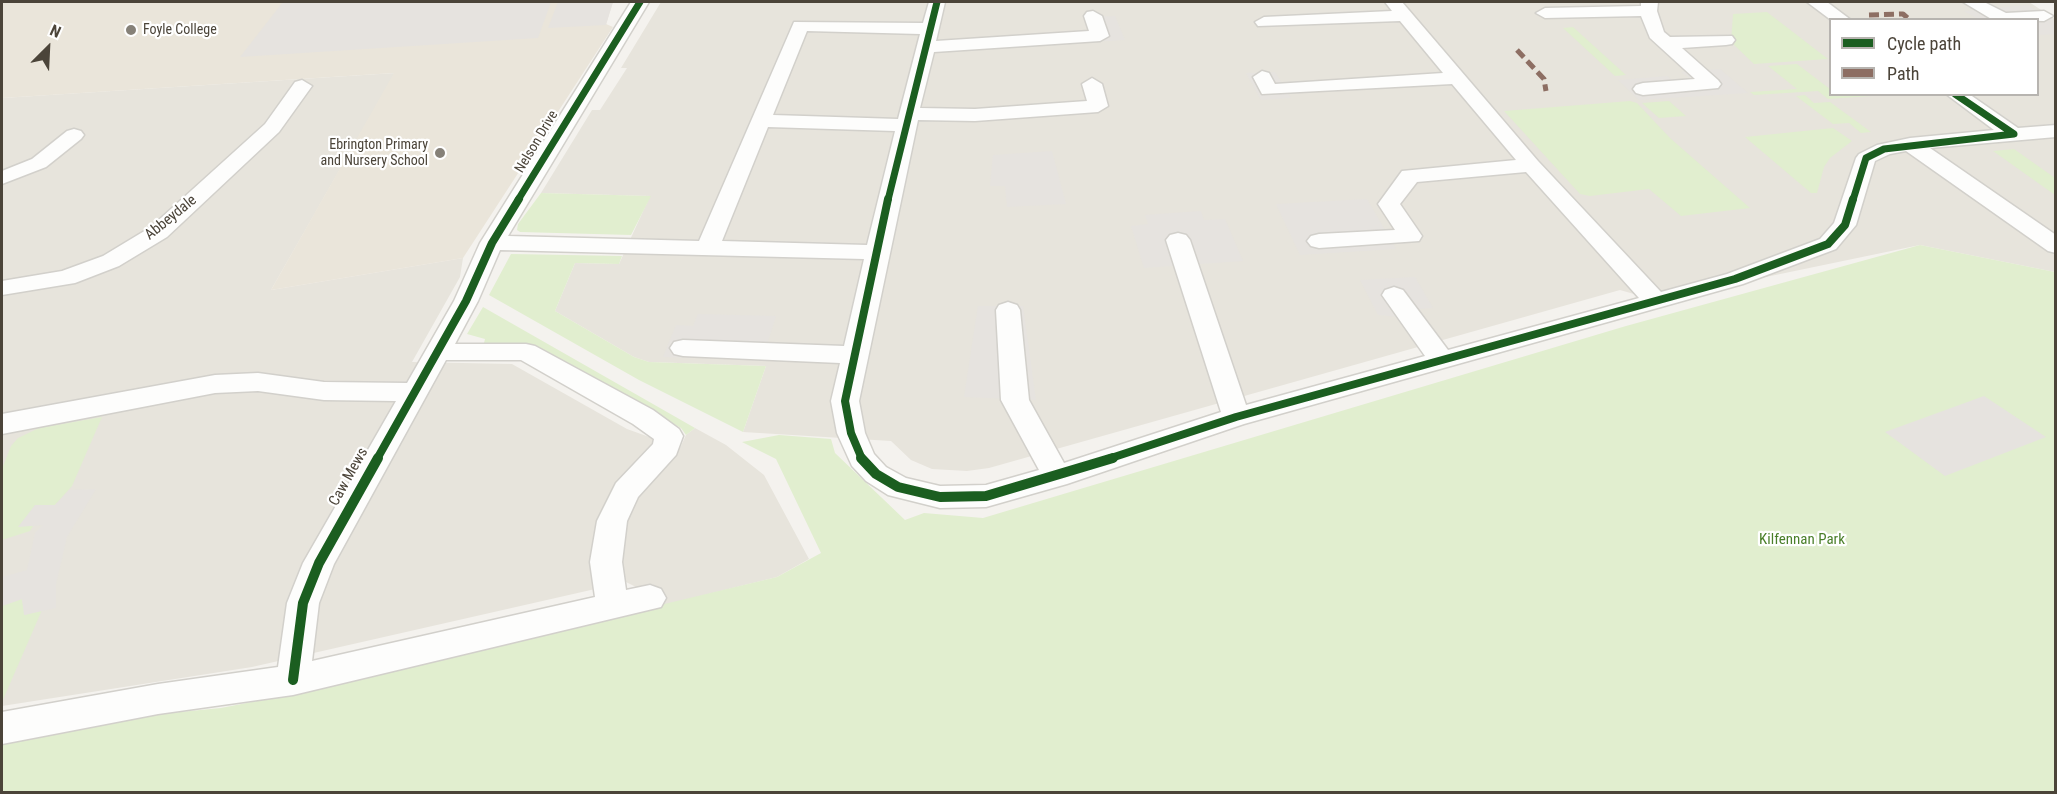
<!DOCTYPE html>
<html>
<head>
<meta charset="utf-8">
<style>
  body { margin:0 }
  #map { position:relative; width:2057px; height:794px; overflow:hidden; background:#f4f2ee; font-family:"Roboto Condensed",sans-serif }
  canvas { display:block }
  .frame { position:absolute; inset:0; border:3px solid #4b4439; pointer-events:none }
  .legend { position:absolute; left:1829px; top:18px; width:210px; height:78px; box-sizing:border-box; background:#fff; border:2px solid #b7b4b0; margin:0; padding:8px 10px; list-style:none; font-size:18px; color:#4b4439 }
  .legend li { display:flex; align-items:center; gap:12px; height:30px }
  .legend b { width:30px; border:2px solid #b7b4b0 }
  .north { position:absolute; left:18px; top:18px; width:60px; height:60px; -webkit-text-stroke:4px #fff; paint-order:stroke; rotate:24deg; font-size:16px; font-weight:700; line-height:24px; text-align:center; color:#4b4439 }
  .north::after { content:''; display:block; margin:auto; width:21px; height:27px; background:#4b4439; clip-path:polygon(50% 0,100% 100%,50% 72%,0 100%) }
</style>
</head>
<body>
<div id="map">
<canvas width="2057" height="794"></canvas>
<div class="frame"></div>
<ul class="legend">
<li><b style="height:8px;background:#1b5e20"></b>Cycle path</li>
<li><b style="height:8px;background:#8d6e63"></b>Path</li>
</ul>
<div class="north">N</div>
</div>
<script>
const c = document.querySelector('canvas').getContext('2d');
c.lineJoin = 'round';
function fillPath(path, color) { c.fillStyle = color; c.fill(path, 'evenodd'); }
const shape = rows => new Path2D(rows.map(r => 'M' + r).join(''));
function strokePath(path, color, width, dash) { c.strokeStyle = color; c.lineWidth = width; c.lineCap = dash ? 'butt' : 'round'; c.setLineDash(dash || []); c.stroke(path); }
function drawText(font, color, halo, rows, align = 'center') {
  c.font = font + ' "Roboto Condensed",sans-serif'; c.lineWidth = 4.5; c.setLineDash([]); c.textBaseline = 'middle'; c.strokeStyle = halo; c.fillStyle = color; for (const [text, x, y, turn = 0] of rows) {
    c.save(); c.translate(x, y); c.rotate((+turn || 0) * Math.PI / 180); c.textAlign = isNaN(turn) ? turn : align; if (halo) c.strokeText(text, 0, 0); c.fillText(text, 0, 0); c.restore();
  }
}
const residential = shape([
  [661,2,2029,2,2055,19,2055,272,1920,245,1655,300,1620,290,989,468,967,471,932,469,911,460,891,441,743,432,766,366,649,362,634,357,555,311,575,263,619,264,650,196,541,193,592,110,600,110,627,68,621,68],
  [1830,20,2038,20,2038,94,1830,94],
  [395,73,271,290,463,258,460,277,412,362,512,364,627,429,680,448,686,435,695,428,726,445,764,475,809,559,777,577,656,607,653,584,636,587,626,582,252,667,2,706,2,98]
]);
const education = shape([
  [2,2,613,2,606,24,613,27,463,258,271,290,394,73,2,98]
]);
const green = shape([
  [1767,12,1828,59,1754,64,1731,42,1733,14],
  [1573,27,1626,75,1615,76,1563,28],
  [1797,64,1830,89,1830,94,1886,95,1828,99,1818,91,1754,95,1750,92,1797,89,1768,66],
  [1805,95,1814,103,1830,102,1871,132,1861,133,1849,123,1833,124,1796,96],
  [1630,101,1637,103,1670,138,1750,208,1681,216,1649,189,1590,196,1580,194,1504,111],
  [1669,101,1686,116,1659,118,1642,103],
  [1833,128,1852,141,1830,158,1824,167,1817,193,1811,193,1745,137],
  [2014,149,2055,178,2055,195,1993,151],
  [541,193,651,196,631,235,520,232,517,230,518,224],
  [1920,245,2055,272,2055,792,2,792,2,743,159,714,221,708,277,697,777,577,821,553,776,459,742,442,779,435,831,439,835,453,905,520,924,513,983,518,1626,326],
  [511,254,622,256,619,264,575,263,555,311,634,357,649,362,766,366,743,432,639,380,489,295],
  [483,307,695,428,686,435,681,428,532,344,484,343,485,339,467,334],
  [102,417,72,486,55,505,19,526,33,526,30,531,2,540,2,469,11,446,18,438,39,428],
  [22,599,25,615,42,610,2,702,2,606]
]);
const parking = shape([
  [283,2,551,2,538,38,240,57],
  [558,2,613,2,606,25,548,28],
  [2027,5,2055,21,2055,34,2038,35,2038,20,1978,19,1964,11],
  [1115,16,1125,40,1093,42,1084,17],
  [1720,69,1748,93,1639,100,1618,80,1667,76,1675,83,1691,79,1681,72],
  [1275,72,1291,98,1261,100,1246,73],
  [1052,151,1066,204,1007,207,1005,186,990,186,993,155],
  [1367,199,1396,249,1300,255,1276,204],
  [1201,211,1204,220,1225,219,1243,261,1144,268,1131,226,1148,224,1145,215],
  [1415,277,1433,308,1393,311,1397,317,1378,315,1360,280],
  [978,306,1023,306,1036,400,964,397],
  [698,314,776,316,762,360,663,357,676,325,693,326],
  [1984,396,2046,437,1945,476,1885,432],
  [96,489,67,537,56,584,56,608,24,615,22,599,2,606,2,577,27,570,35,533,43,525,18,527,35,505,55,505,69,490]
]);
const street = shape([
  [631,2,649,2,508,236,699,241,794,22,923,23,929,2,945,2,936,41,1089,31,1084,16,1087,12,1093,11,1102,16,1109,36,1100,41,934,52,920,108,975,109,1087,101,1082,84,1092,78,1102,84,1108,106,1098,112,975,121,918,120,859,401,865,433,874,454,886,467,906,478,940,486,986,485,1039,470,1001,400,996,310,999,305,1008,302,1017,305,1020,310,1029,400,1064,463,1221,412,1166,240,1170,235,1178,233,1186,235,1190,240,1246,405,1425,356,1382,295,1385,290,1394,287,1403,290,1448,350,1639,298,1526,172,1417,182,1400,204,1422,236,1419,241,1319,248,1311,246,1307,241,1311,236,1319,234,1395,230,1378,204,1402,171,1516,160,1452,84,1262,94,1253,77,1262,71,1269,73,1275,84,1443,73,1400,21,1258,26,1255,22,1264,17,1392,11,1385,2,1402,2,1538,161,1661,292,1727,274,1820,239,1834,223,1856,158,1859,154,1877,145,1910,138,1994,130,1946,94,1969,94,2018,128,2056,125,2056,137,1930,148,2056,235,2056,253,2048,251,1906,151,1890,154,1875,161,1856,225,1836,249,1743,284,1244,424,1067,484,986,507,940,508,888,495,866,481,852,466,837,433,831,401,840,363,683,356,674,354,670,348,674,342,683,340,844,346,864,259,500,250,478,301,455,344,526,344,535,346,653,410,679,429,683,436,676,455,638,497,627,521,622,562,626,590,650,585,661,589,666,598,661,607,293,695,158,714,2,744,2,712,158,684,278,667,287,603,303,563,396,401,324,400,258,391,215,393,2,434,2,414,215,375,258,373,324,382,407,383,454,301,480,243,631,2],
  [807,31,920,34,898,119,773,115,807,31],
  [768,127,895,131,867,245,722,241,768,127],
  [446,360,521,360,633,424,654,439,653,444,616,483,597,521,590,562,595,597,312,661,319,603,334,564,446,360],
  [1641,2,1658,2,1657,11,1664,32,1670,37,1732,36,1735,40,1732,44,1726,45,1682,48,1718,80,1721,84,1718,88,1643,95,1636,93,1633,89,1636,85,1643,83,1695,79,1650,38,1641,16,1545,18,1536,13,1545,8,1641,6,1641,2],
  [1807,2,1827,2,1851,20,1831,20,1807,2],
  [1963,2,1984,2,2006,13,2044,11,2053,16,2044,21,1993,20,1963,2],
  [302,80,312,86,279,132,167,237,119,266,75,283,2,295,2,281,62,271,103,256,151,227,265,124,295,82,302,80],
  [74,129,81,131,84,135,81,139,46,167,2,184,2,171,32,159,67,131,74,129]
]);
const quiet = shape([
  [1869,15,1903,14,1910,20],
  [1517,50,1544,79,1546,91]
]);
const cyclewayFar2 = shape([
  [518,200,640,2],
  [888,200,937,2],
  [1853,200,1866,158,1884,149,2014,134,1955,94]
]);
const cyclewayFar1 = shape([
  [377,459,466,301,492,243,519,199],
  [862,459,851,433,845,401,888,199],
  [1108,459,1236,417,1735,279,1828,244,1845,225,1853,199]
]);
const cycleway = shape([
  [861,458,876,474,898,487,940,497,986,496,1113,458],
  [293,680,303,603,319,563,378,458]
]);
const markers = [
  [131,30,6,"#868178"],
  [440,153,6,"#868178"]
];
const farPoinames = [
  ["Foyle College",143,30],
  ["Ebrington Primary",428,145,"right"],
  ["and Nursery School",428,161,"right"]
];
const farStreetnames = [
  ["Nelson Drive",537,142,-59]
];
const streetNames = [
  ["Abbeydale",171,218,-39],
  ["Caw Mews",349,477,-61]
];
const parkNames = [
  ["Kilfennan Park",1802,540]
];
fillPath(residential, '#e7e4dc');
fillPath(education, '#eae5da');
fillPath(green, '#e1eecf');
fillPath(parking, '#e6e3df');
strokePath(street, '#d2d0cb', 3);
fillPath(street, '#fdfdfc');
strokePath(quiet, '#8d6e63', 5, [10, 5]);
strokePath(cyclewayFar2, '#1b5e20', 7);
strokePath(cyclewayFar1, '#1b5e20', 8);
strokePath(cycleway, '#1b5e20', 10);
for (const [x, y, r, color] of markers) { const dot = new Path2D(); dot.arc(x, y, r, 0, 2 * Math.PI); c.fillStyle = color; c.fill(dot); strokePath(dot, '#fff', 2); }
drawText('14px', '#4b4439', '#fff', farPoinames, 'left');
drawText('14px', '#4b4439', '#fff', farStreetnames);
drawText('15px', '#4b4439', '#fff', streetNames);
drawText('15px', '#4a7f2a', '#fff', parkNames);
</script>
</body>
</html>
